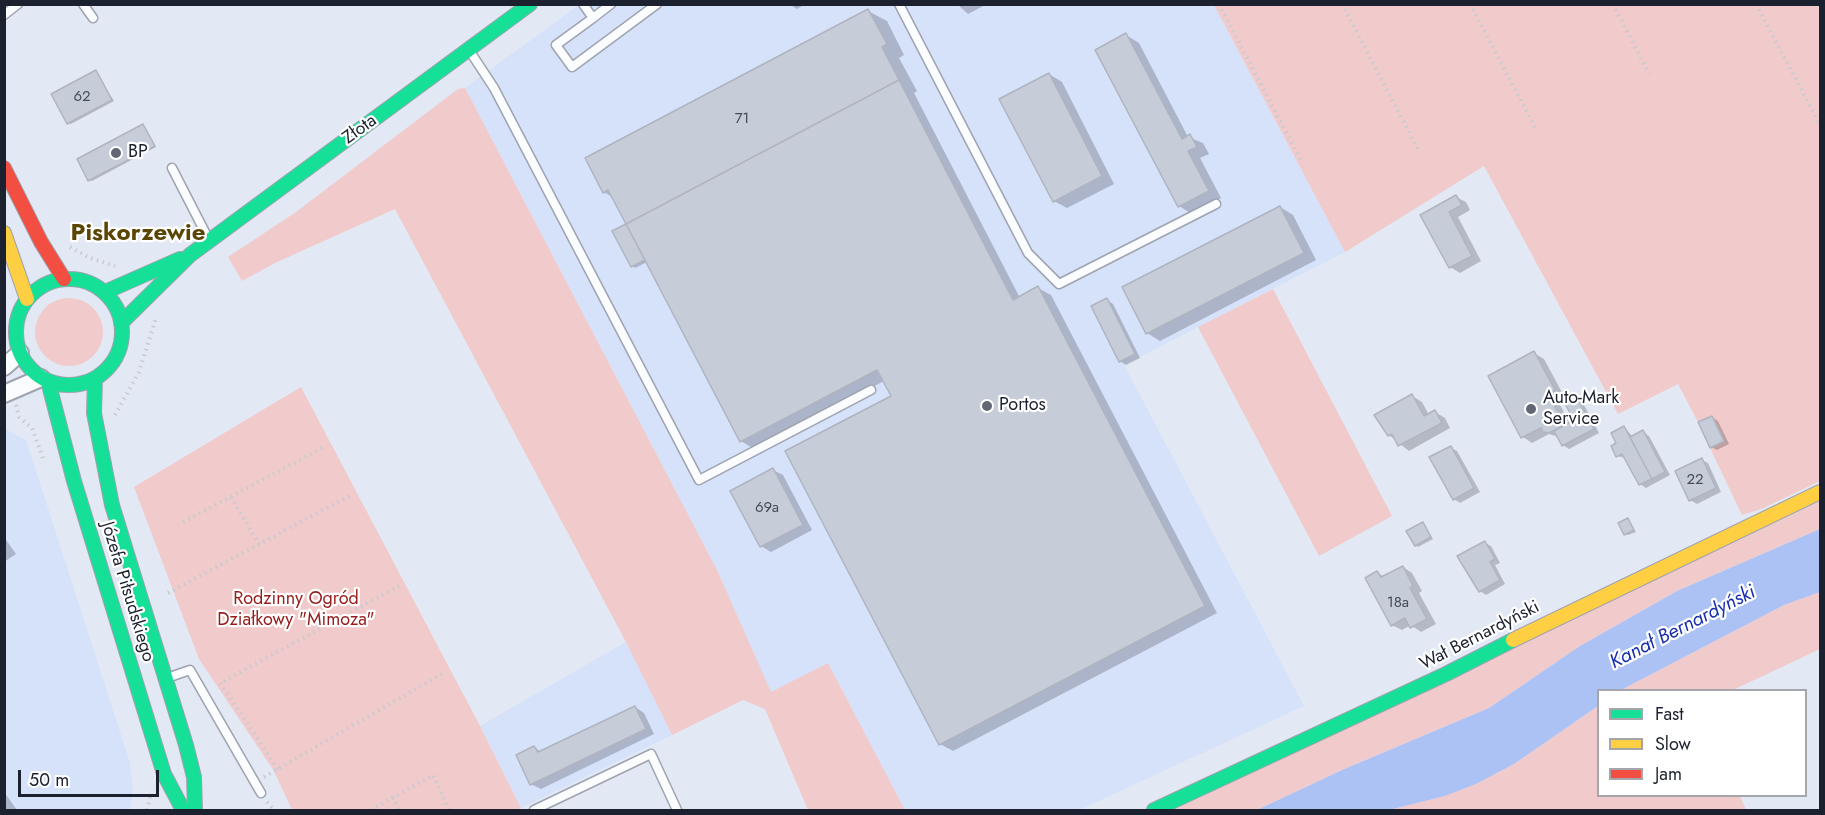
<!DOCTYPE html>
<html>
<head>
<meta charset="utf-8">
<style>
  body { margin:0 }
  #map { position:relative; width:1825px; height:815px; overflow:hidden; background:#e2e8f4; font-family:Jost,sans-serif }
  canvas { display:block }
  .frame { position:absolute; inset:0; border:6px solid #1c212f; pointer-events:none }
  .legend { position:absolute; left:1597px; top:689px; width:210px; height:108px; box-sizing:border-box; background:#fff; border:2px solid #a4a6ac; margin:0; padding:8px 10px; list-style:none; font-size:18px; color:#1c212f }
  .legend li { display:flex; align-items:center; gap:12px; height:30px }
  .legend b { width:30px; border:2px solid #a4a6ac }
  .scale { position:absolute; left:18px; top:770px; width:141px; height:27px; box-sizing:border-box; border:3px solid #1c212f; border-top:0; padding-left:8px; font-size:18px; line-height:21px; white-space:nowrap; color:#1c212f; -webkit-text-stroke:4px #fff; paint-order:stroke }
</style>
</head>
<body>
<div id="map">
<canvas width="1825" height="815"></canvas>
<div class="frame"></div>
<ul class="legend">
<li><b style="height:8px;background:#16e098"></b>Fast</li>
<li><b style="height:8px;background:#ffcf43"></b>Slow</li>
<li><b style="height:8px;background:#f24e42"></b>Jam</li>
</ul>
<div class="scale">50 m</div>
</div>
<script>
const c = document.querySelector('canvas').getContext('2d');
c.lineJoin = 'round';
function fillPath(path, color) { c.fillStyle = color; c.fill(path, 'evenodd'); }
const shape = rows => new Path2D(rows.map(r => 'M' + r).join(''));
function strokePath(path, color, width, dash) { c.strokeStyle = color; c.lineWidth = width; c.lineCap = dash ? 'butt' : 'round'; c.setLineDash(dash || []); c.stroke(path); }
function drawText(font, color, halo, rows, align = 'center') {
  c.font = font + ' Jost,sans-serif'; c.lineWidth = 4.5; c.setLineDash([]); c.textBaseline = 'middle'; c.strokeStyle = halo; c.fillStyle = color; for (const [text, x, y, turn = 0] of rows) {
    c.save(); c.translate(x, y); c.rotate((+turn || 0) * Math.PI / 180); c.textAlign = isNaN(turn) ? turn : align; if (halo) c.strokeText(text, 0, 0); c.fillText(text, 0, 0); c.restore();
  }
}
const built = shape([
  [579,5,1214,5,1345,252,1124,365,1304,706,1079,810,905,810,828,663,771,693,717,570,465,88],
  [5,429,26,440,130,763,133,792,130,810,5,810],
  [626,642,672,735,521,808,480,726]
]);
const green = shape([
  [1214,5,1820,5,1820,481,1761,509,1742,515,1710,448,1724,441,1712,416,1698,422,1678,384,1618,414,1484,166,1345,252],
  [465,88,717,570,771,692,828,663,905,810,808,810,765,709,743,700,672,735,626,642,395,209,277,262,242,281,228,257,296,212,458,89],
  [1273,289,1392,516,1319,556,1198,327],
  '35 332a34 34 0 1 1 68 0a34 34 0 1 1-68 0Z',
  [301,387,480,726,521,808,516,810,292,810,274,771,199,659,134,487],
  [1820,501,1820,529,1677,591,1580,646,1489,708,1342,770,1257,810,1174,810],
  [1820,592,1820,649,1733,690,1621,690,1784,605],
  [1598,706,1598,796,1740,796,1746,810,1389,810,1444,796,1476,784,1514,764]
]);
const water = shape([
  [1820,529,1820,592,1784,605,1621,690,1598,690,1598,706,1514,764,1476,784,1445,796,1389,810,1257,810,1342,770,1489,708,1580,646,1677,591]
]);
const shadow = shape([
  [789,4,805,4,797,9],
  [957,4,987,4,968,14],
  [868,11,887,21,904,55,899,58,917,91,914,93,1020,298,1038,288,1051,295,1217,613,953,751,940,744,893,397,884,381,754,449,741,441,647,262,635,268,633,266,629,227,614,198,604,192],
  [1126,35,1139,43,1188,137,1203,143,1209,154,1200,158,1221,198,1192,214,1179,206],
  [96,72,114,101,71,124,69,123],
  [1049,74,1062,82,1114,184,1067,208,1054,201],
  [143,126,156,147,92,181,90,180],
  [1456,197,1466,202,1470,210,1458,217,1481,261,1460,273,1450,267,1422,215],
  [1280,207,1293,215,1316,260,1160,341,1147,333],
  [1107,300,1113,304,1140,358,1126,365,1120,361],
  [1534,353,1544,359,1564,396,1557,399,1570,424,1576,420,1577,400,1583,403,1599,433,1569,449,1563,445,1559,437,1549,434,1532,443,1523,437,1490,377],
  [1412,396,1422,402,1429,415,1435,412,1445,418,1450,428,1409,451,1389,435],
  [1712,417,1718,421,1729,444,1717,450,1711,447],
  [1624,427,1633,437,1643,432,1649,436,1670,475,1646,488,1640,484,1626,458,1617,456],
  [1451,448,1457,451,1480,492,1460,503,1454,499],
  [1702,460,1708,463,1721,492,1697,504,1690,500],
  [773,470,783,475,812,530,771,552,761,546],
  [1628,520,1636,532,1628,535,1625,534],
  [1423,524,1433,539,1418,547,1416,545],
  [4,537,16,554,4,562],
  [1485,543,1491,546,1500,563,1495,565,1505,584,1486,595,1480,591],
  [1403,567,1412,573,1422,591,1419,593,1436,624,1421,632,1411,625,1402,630,1392,625,1377,573,1385,577],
  [635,707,644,713,654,734,541,789,531,784,534,748,542,752],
  [4,792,17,810,4,810]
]);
const building = shape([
  [868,9,887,44,882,47,899,80,626,224,608,190,603,193,585,158,868,9],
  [1126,33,1182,139,1190,134,1197,147,1188,151,1209,191,1178,207,1095,50,1126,33],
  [96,70,112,100,67,124,51,94,96,70],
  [1049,73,1102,176,1053,202,999,99,1049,73],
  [899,80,1013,300,1038,286,1205,606,939,745,785,451,891,396,877,370,740,442,626,224,899,80],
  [143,124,155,146,88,181,77,159,143,124],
  [1456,195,1462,205,1449,212,1472,256,1449,268,1420,215,1456,195],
  [1280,206,1304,253,1146,334,1122,287,1280,206],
  [626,224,645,260,631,267,612,231,626,224],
  [1107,298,1135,354,1119,362,1091,306,1107,298],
  [1534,351,1555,390,1548,394,1565,425,1549,433,1543,432,1541,428,1521,438,1488,376,1534,351],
  [1412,394,1424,416,1435,410,1442,423,1398,446,1392,434,1388,436,1374,415,1412,394],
  [1577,398,1594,429,1562,446,1554,431,1574,420,1565,404,1577,398],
  [1712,416,1724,441,1710,448,1698,422,1712,416],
  [1624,426,1652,479,1639,485,1622,454,1616,457,1611,446,1616,443,1611,433,1624,426],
  [1643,430,1665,472,1652,479,1630,437,1643,430],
  [1451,446,1474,488,1453,500,1429,457,1451,446],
  [1702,458,1716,488,1689,501,1675,471,1702,458],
  [773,468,803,525,760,547,730,491,773,468],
  [1628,518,1634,530,1624,535,1618,523,1628,518],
  [1423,522,1431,537,1415,546,1406,531,1423,522],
  [1485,541,1495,559,1490,562,1500,580,1479,592,1457,556,1485,541],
  [1403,566,1413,586,1410,588,1427,619,1410,628,1405,618,1391,626,1365,578,1377,571,1381,577,1403,566],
  [635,706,646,729,530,785,516,755,534,746,538,752,635,706]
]);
const path = shape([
  [1219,4,1301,161],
  [1342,4,1420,153],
  [1470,4,1537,131],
  [1613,4,1649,74],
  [1756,4,1820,125],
  [70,247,90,258,115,266],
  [16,405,19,417,32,428,43,458],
  [115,415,139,372,156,318],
  [231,497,259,544],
  [183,522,326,446],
  [168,593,351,495],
  [278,769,220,683,399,586],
  [264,777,445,672],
  [393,797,399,810],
  [267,802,274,810],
  [147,810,150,797],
  [371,810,433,775,449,810]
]);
const lane = shape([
  [83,4,93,18],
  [583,4,593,18,556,45,572,67,657,4],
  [899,4,1028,253,1059,284,1216,204],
  [4,15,18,4],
  [593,18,611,4],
  [469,50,494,88,699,480,871,390],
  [172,168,209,240],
  [167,678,190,670,261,793],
  [534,810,651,754,677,810]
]);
const street = shape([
  [4,367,20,353],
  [4,394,41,378]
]);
const fast = shape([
  '16 332a53 53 0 1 1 106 0a53 53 0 1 1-106 0Z',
  [105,292,180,259],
  [121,323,190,255,530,4],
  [95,379,94,413,112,505,186,745,194,777,195,810],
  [48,381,74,481,164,774,183,810],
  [1154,810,1446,674,1513,640]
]);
const slow = shape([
  [4,233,27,299],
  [1513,640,1820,492]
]);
const jam = shape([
  [4,168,41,242,64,279]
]);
const markers = [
  [116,153,6,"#616774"],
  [987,406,6,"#616774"],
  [1531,409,6,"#616774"]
];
const numberNames = [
  ["62",82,97],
  ["71",742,119],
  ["22",1695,480],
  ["69a",767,508],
  ["18a",1398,603]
];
const streetNames = [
  ["Złota",360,130,-36],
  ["Józefa Piłsudskiego",127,592,73],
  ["Wał Bernardyński",1480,636,-27]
];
const poiNames = [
  ["BP",128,153],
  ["Auto-Mark",1543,399],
  ["Service",1543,420],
  ["Portos",999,406]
];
const parkNames = [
  ["Rodzinny Ogród",296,600],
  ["Działkowy \"Mimoza\"",296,621]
];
const waterNames = [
  ["Kanał Bernardyński",1683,628,-27]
];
const districtNames = [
  ["Piskorzewie",138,234]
];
fillPath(built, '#d6e1fa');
fillPath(green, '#f1cacb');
fillPath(water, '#acc2f4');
fillPath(shadow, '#0003');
fillPath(building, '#c6ccd8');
strokePath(building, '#afb4c0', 1.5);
strokePath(lane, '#9ea3af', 11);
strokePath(street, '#9ea3af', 20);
strokePath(fast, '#9ea3af', 16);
strokePath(slow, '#9ea3af', 16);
strokePath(jam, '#9ea3af', 16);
strokePath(path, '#c8cad0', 4, [1.5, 4.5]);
strokePath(lane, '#fbfcfd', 8);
strokePath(street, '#fbfcfd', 16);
strokePath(fast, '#16e098', 14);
strokePath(slow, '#ffcf43', 14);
strokePath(jam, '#f24e42', 14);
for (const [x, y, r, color] of markers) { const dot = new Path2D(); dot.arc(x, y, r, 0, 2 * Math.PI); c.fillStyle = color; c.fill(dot); strokePath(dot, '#fff', 2); }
drawText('15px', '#464c59', null, numberNames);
drawText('18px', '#1c212f', '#fff', streetNames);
drawText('18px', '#1c212f', '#fff', poiNames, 'left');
drawText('18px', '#971b1b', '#fff', parkNames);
drawText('italic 20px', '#182fae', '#fff', waterNames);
drawText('bold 24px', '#5b4505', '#fff', districtNames);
</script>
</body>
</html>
